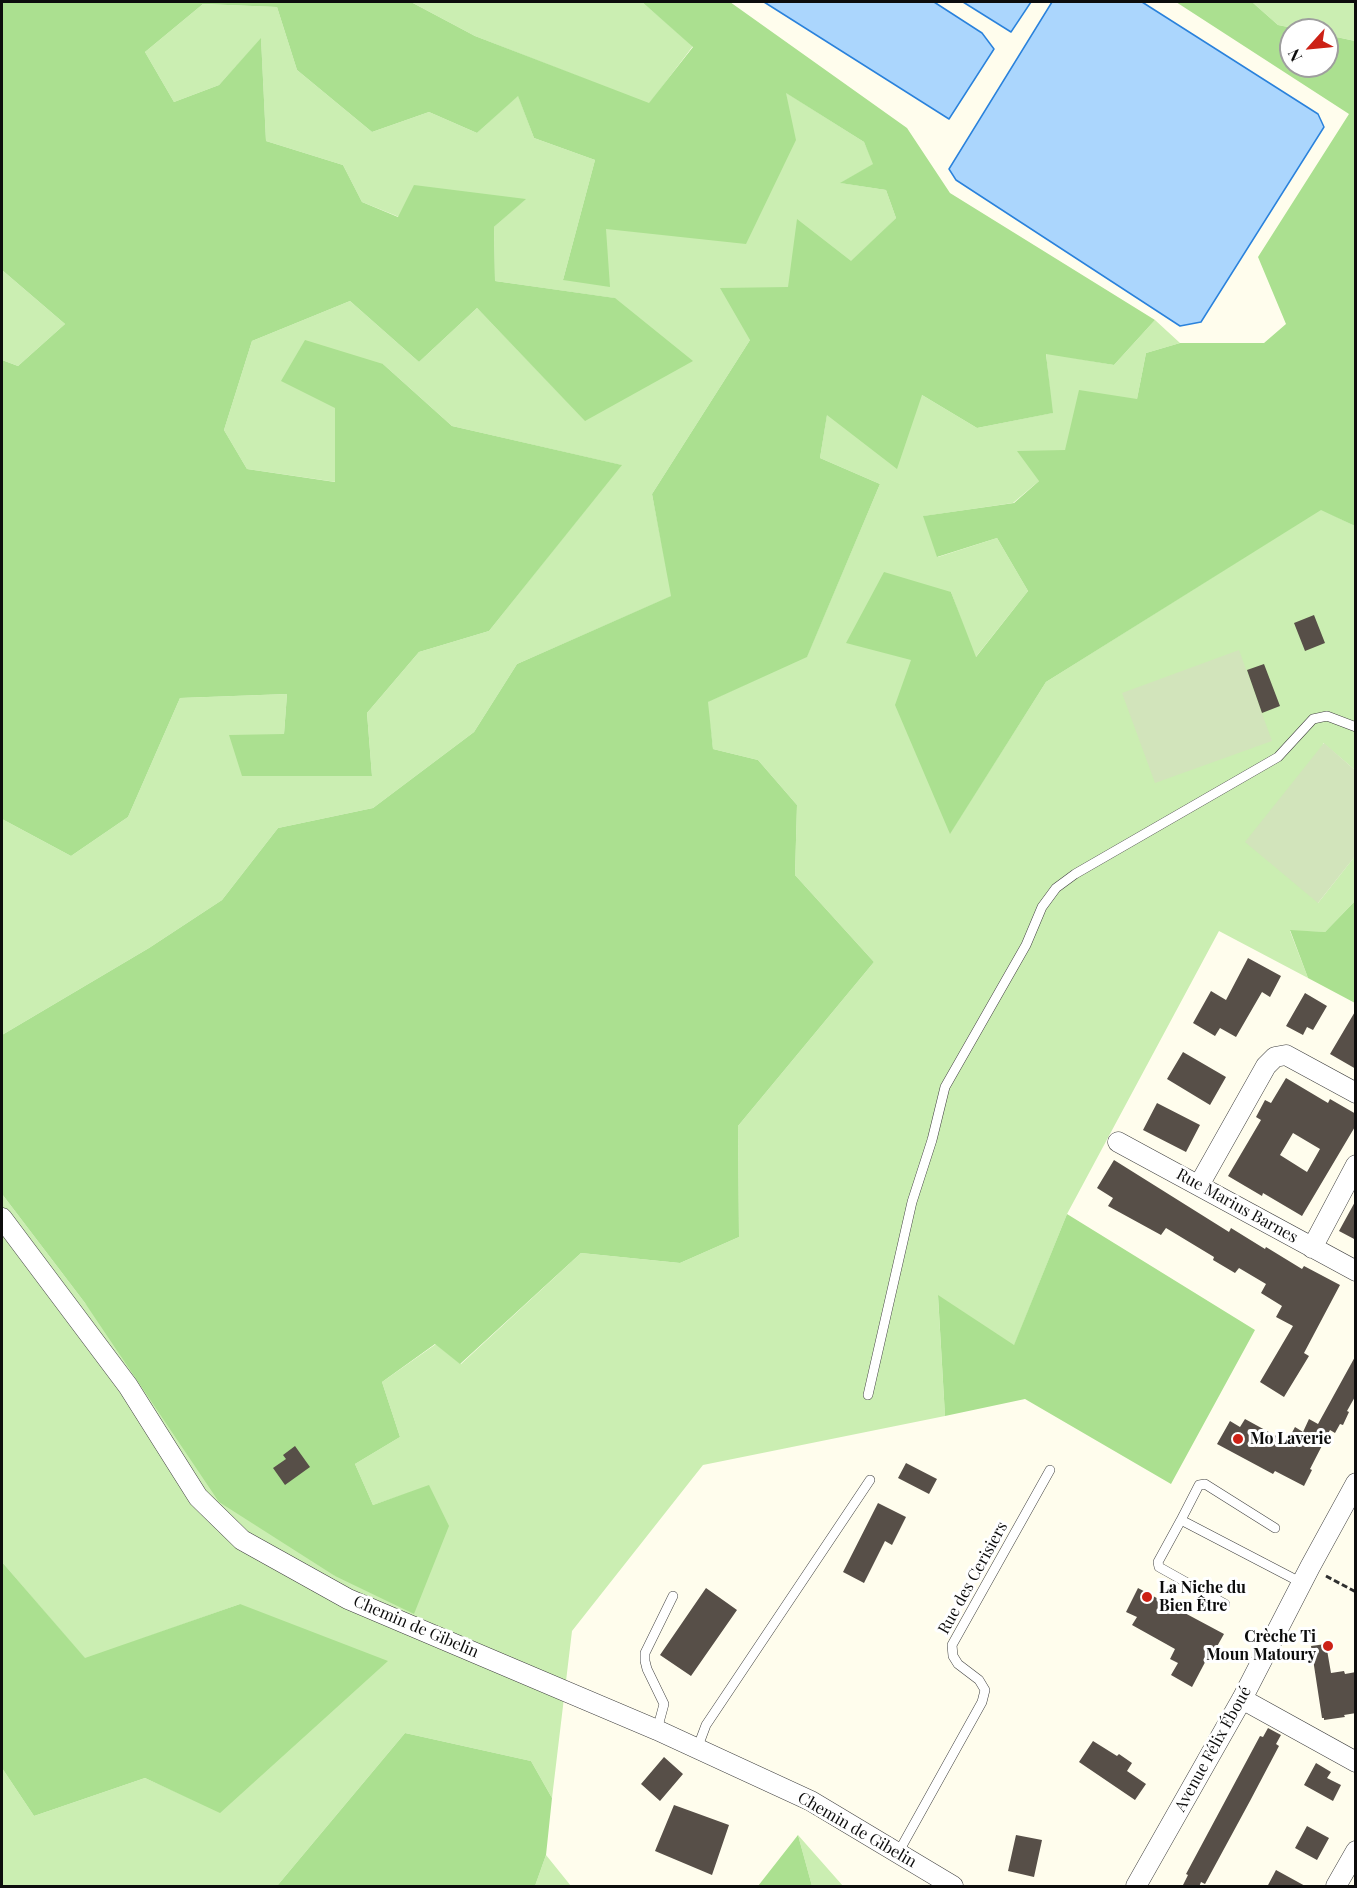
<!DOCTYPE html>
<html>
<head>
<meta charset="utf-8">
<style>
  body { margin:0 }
  #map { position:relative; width:1357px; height:1888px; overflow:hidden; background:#fffded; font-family:"Playfair Display",serif }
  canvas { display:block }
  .frame { position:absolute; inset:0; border:3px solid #0d0d0d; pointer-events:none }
  .north { position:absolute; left:1279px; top:18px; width:60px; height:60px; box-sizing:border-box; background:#fff; border:2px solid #9e9e9e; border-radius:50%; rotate:243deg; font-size:16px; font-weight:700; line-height:24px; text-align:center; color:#0d0d0d }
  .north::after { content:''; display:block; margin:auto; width:21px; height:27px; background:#cc2116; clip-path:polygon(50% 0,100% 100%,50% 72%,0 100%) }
</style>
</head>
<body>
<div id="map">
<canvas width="1357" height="1888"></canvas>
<div class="frame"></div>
<div class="north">N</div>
</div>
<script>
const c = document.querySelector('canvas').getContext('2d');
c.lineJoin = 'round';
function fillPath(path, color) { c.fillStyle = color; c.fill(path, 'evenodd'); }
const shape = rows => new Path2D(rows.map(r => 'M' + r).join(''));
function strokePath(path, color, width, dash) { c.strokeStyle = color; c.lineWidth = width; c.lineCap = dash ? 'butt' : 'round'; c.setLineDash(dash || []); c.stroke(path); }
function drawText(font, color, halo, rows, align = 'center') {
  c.font = font + ' "Playfair Display",serif'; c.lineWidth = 6; c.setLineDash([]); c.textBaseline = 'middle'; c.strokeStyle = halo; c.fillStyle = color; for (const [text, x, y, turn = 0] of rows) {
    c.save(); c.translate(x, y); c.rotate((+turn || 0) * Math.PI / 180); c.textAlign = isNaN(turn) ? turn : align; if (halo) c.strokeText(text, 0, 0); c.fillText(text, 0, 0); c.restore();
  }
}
const green = shape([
  [411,2,642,2,693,46,649,104,475,36],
  [1252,2,1355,2,1355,41,1327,35,1327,30,1303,30,1278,25],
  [203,4,277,7,297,70,372,132,429,112,477,133,518,95,534,138,595,160,563,280,606,229,785,92,864,142,874,164,841,183,886,190,896,218,851,262,788,288,750,340,652,494,672,596,517,664,474,732,373,808,278,828,222,900,149,948,2,1035,2,819,71,856,128,817,180,698,287,694,284,734,372,776,367,713,419,652,489,631,621,465,452,426,383,364,335,408,336,482,247,469,224,430,252,341,350,301,419,362,477,308,585,420,614,298,495,281,494,227,525,199,399,217,362,202,343,165,266,141,261,39,219,85,174,102,145,52],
  [2,270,65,324,18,366,2,360],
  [1155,320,1180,343,1146,353,1137,399,1065,450,1039,481,1013,503,924,516,938,557,997,538,1028,591,975,658,951,592,911,659,950,833,1046,682,1321,509,1355,526,1355,770,1323,743,1318,903,1355,856,1355,901,1325,932,1290,931,1308,978,1219,931,1067,1214,1014,1346,938,1296,945,1416,703,1465,572,1631,552,1798,531,1761,405,1733,277,1886,2,1886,2,1768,34,1816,145,1778,220,1812,240,1604,85,1659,2,1562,2,1194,85,1303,335,1576,429,1486,373,1505,355,1464,400,1437,382,1382,436,1344,461,1364,581,1253,680,1263,739,1237,738,1126,874,962,795,875,797,805,758,760,713,749,707,702,807,656,880,484,820,458,827,414,922,395,977,428,1052,413,1046,353,1114,365],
  [798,1835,843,1886,812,1886],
  [546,1855,571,1886,535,1886]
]);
const forest = shape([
  [2,2,411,2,475,36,649,103,693,47,642,2,730,2,907,128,950,193,1155,320,1114,365,1046,354,1053,413,977,428,922,395,897,469,827,415,820,458,880,484,807,657,708,702,713,749,758,760,797,805,795,875,874,962,738,1126,739,1237,680,1263,581,1253,460,1364,435,1344,382,1382,400,1437,355,1464,373,1505,429,1485,449,1526,414,1614,335,1576,219,1502,85,1303,2,1194,2,1035,149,948,222,900,278,828,373,808,474,732,517,664,671,596,652,494,750,340,720,288,788,287,797,219,851,261,896,218,886,190,840,183,873,164,864,142,786,93,796,140,746,244,606,229,610,287,563,280,595,160,534,138,518,96,477,133,429,112,372,132,297,70,277,7,203,4,145,52,174,102,219,85,261,38,266,141,343,165,362,202,398,217,414,185,526,199,494,227,495,281,615,298,693,361,585,421,477,308,419,362,350,301,252,341,224,430,247,469,335,482,335,408,281,381,305,340,383,364,452,426,622,465,489,631,419,652,367,713,372,776,242,776,229,735,284,734,287,694,180,698,128,817,71,856,2,819,2,360,18,366,65,324,2,270],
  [1176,2,1252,2,1278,25,1303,30,1291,30,1291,66,1327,66,1327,35,1355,41,1355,526,1321,510,1046,682,950,834,895,705,911,660,846,643,884,572,951,592,976,657,1028,591,997,538,937,557,923,516,1014,503,1039,481,1017,451,1065,450,1079,390,1137,399,1146,353,1180,343,1264,343,1286,324,1258,257,1349,114],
  [1355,901,1355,1003,1308,978,1290,930,1325,932],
  [1067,1214,1255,1330,1171,1484,1025,1399,945,1416,938,1295,1014,1345],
  [2,1562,85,1658,240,1604,388,1661,220,1813,145,1778,34,1816,2,1768],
  [405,1733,531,1761,552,1798,546,1855,535,1886,277,1886],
  [798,1835,812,1886,758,1886]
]);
const cemetery = shape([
  [1239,650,1272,741,1155,783,1122,693],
  [1324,743,1355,770,1356,855,1318,903,1245,842]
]);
const water = shape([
  [764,2,934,2,982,33,994,49,949,119,764,2],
  [963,2,1031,2,1011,32,963,2],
  [1052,2,1142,2,1318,114,1324,127,1201,322,1180,326,956,180,949,169,1052,2]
]);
const building = shape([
  [1314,615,1325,643,1305,651,1294,623],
  [1264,664,1280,706,1262,713,1247,670],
  [1248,958,1281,976,1270,997,1262,992,1236,1037,1220,1028,1215,1036,1193,1023,1211,991,1226,1000],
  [1305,993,1327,1006,1313,1030,1307,1027,1303,1035,1286,1026],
  [1356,1010,1356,1069,1330,1054],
  [1183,1052,1226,1077,1210,1105,1167,1079],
  [1286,1078,1328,1103,1330,1099,1356,1114,1356,1125,1302,1216,1263,1193,1262,1196,1228,1176,1261,1120,1256,1117,1265,1100,1271,1103],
  [1293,1133,1320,1149,1307,1172,1280,1155],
  [1157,1103,1200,1125,1186,1152,1143,1130],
  [1114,1160,1229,1232,1231,1228,1265,1249,1266,1247,1302,1269,1304,1266,1340,1285,1304,1353,1309,1356,1284,1397,1260,1382,1293,1326,1276,1317,1282,1306,1261,1293,1266,1284,1239,1268,1235,1273,1213,1260,1214,1257,1166,1228,1161,1235,1108,1206,1113,1198,1097,1188],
  [1356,1200,1356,1240,1339,1231],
  [1356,1355,1356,1395,1347,1411,1349,1412,1343,1425,1340,1424,1335,1433,1330,1430,1310,1469,1312,1470,1304,1486,1275,1471,1273,1474,1217,1444,1230,1421,1240,1427,1245,1419,1287,1442,1295,1427,1303,1432,1309,1419,1318,1424],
  [295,1446,310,1467,285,1485,273,1468,286,1459,283,1455],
  [906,1463,937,1479,929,1494,898,1478],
  [878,1503,906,1517,892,1545,885,1541,864,1583,843,1572],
  [706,1588,737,1610,691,1676,660,1655],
  [1138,1588,1224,1634,1215,1650,1212,1649,1192,1687,1171,1675,1178,1663,1170,1659,1175,1649,1132,1625,1137,1617,1126,1612],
  [1326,1644,1331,1673,1344,1671,1345,1674,1356,1672,1356,1713,1344,1715,1345,1717,1324,1720,1324,1718,1322,1718,1311,1646],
  [1268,1728,1281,1735,1276,1744,1279,1746,1250,1801,1205,1884,1201,1882,1199,1887,1182,1887,1188,1875,1186,1874,1260,1736,1263,1737],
  [1093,1741,1117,1756,1119,1754,1132,1763,1127,1771,1146,1784,1135,1800,1079,1762],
  [664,1757,683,1774,660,1801,641,1784],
  [1316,1763,1331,1772,1327,1778,1341,1785,1333,1801,1304,1785],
  [674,1805,729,1825,712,1875,655,1851],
  [1307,1826,1329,1838,1317,1860,1295,1848],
  [1016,1835,1042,1840,1034,1877,1008,1871],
  [1276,1870,1307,1887,1267,1887]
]);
const path = shape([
  [1326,1576,1356,1592]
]);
const service = shape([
  [868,1395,912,1202,932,1140,945,1087,1026,945,1042,907,1056,888,1075,874,1278,757,1313,719,1327,716,1356,727],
  [1181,1520,1199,1485,1205,1484,1275,1528],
  [1225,1604,1159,1567,1158,1562,1181,1520,1302,1583],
  [657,1730,664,1704,647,1669,645,1661,645,1653,673,1596],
  [697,1749,706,1725,870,1480],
  [898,1853,982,1702,985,1690,979,1680,958,1664,953,1656,952,1645,1050,1470]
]);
const minor = shape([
  [1118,1142,1356,1271],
  [1199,1185,1266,1066,1275,1057,1286,1055,1356,1093],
  [2,1218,128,1386,198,1497,242,1540,348,1599,657,1730,811,1801,953,1886],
  [1312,1248,1356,1165],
  [1242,1699,1356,1762],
  [1136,1886,1242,1699,1310,1567,1356,1483],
  [1336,1886,1356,1851]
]);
const markers = [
  [1238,1439,6,"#cc2116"],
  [1147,1597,6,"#cc2116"],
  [1328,1646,6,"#cc2116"]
];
const streetNames = [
  ["Rue Marius Barnes",1237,1206,29],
  ["Rue des Cerisiers",973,1578,-61],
  ["Chemin de Gibelin",416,1627,23],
  ["Avenue Félix Éboué",1213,1749,-61],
  ["Chemin de Gibelin",857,1830,30]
];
const poiNames = [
  ["Mo Laverie",1250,1439],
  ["La Niche du",1159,1588],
  ["Bien Être",1159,1606],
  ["Crèche Ti",1316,1637,"right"],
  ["Moun Matoury",1316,1655,"right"]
];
fillPath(green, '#cbeeb2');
fillPath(forest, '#abe090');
fillPath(cemetery, '#d2e4bb');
fillPath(water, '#abd6fd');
strokePath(water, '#2a82dc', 1.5);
fillPath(building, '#574f48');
strokePath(service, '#404040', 10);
strokePath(minor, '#404040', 21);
strokePath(path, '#2f2f2f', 3, [6, 3]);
strokePath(service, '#fff', 9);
strokePath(minor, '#fff', 20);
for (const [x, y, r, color] of markers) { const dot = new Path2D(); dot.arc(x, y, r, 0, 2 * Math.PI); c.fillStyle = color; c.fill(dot); strokePath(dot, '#fff', 2); }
drawText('16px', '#0d0d0d', '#fff', streetNames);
drawText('bold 16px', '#0d0d0d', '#fff', poiNames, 'left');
</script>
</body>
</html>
